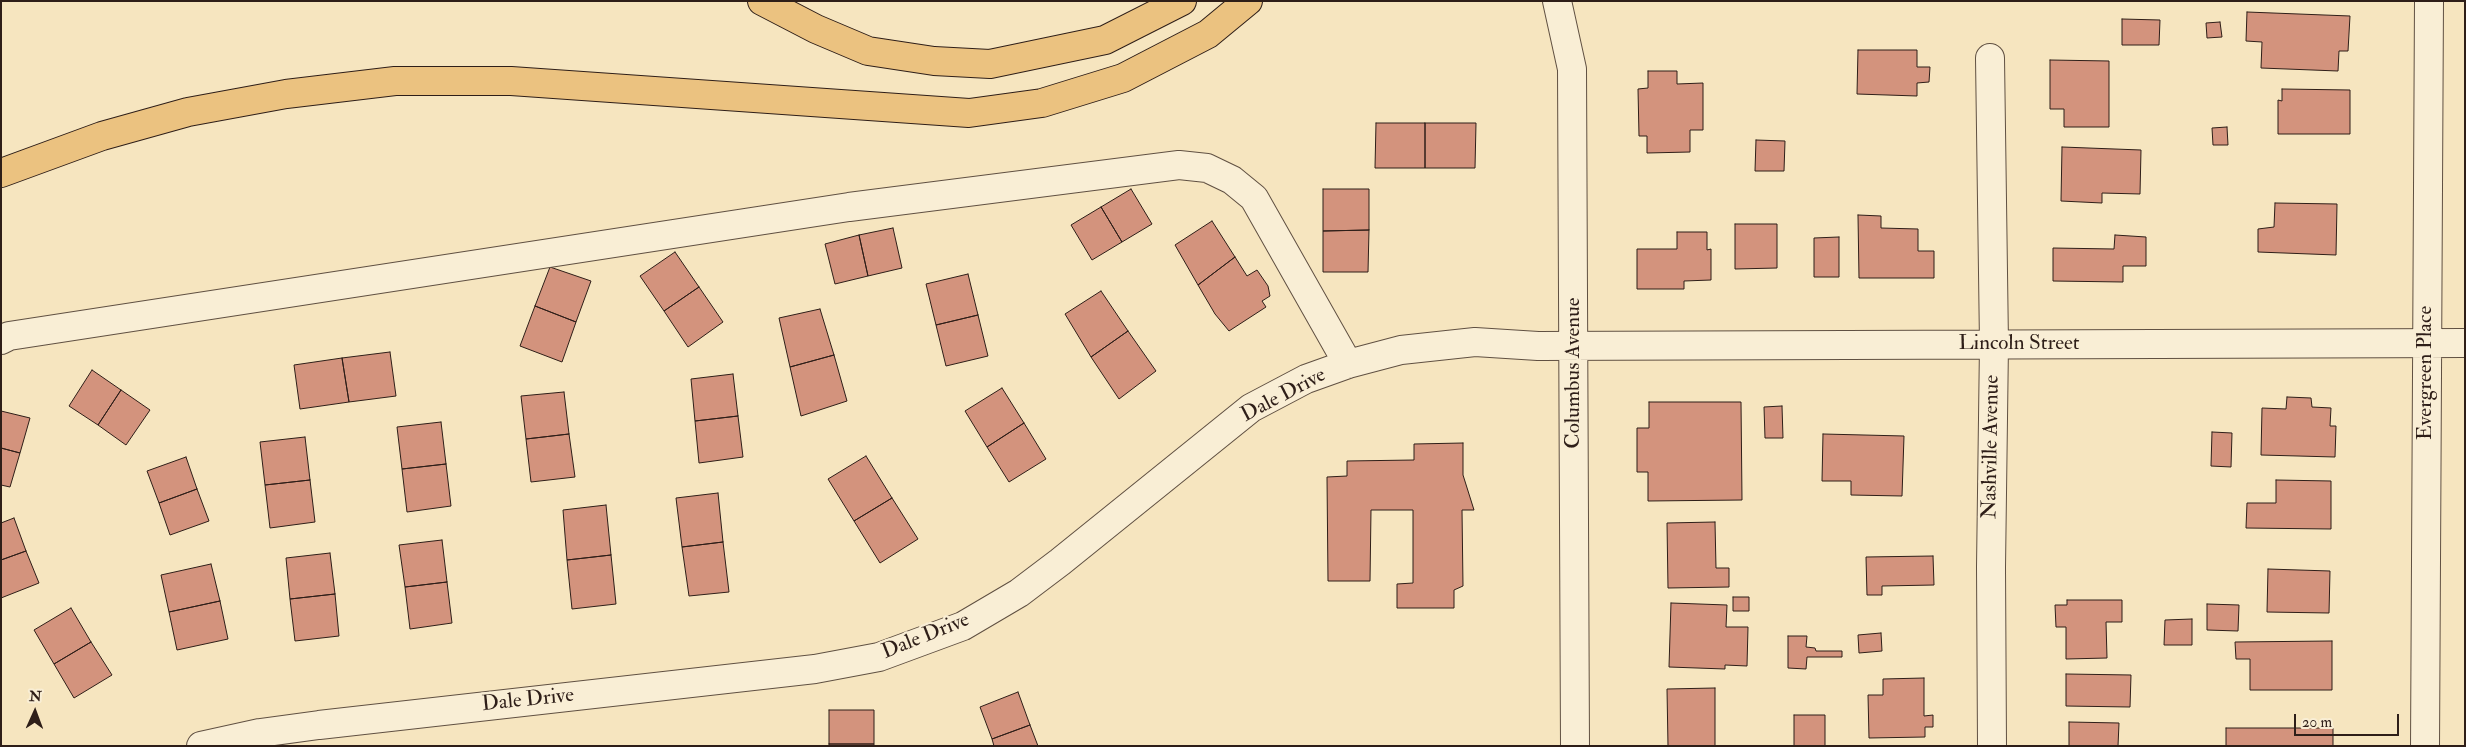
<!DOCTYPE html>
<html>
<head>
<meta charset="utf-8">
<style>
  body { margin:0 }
  #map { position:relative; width:2466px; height:747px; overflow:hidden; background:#f6e5bf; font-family:"IM FELL Double Pica",serif }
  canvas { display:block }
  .frame { position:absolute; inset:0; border:2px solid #2e1e18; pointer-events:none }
  .north { position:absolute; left:10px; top:687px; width:50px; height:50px; -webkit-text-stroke:4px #f9eed5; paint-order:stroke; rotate:2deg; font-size:14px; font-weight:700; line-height:20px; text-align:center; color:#2e1e18 }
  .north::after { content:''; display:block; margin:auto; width:18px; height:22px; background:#2e1e18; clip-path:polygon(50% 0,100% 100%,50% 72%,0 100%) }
  .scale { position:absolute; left:2294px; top:714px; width:105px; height:22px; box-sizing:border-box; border:2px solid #2e1e18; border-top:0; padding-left:6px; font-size:15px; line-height:18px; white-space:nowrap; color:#2e1e18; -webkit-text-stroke:4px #f9eed5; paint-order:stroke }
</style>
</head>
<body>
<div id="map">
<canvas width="2466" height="747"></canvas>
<div class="frame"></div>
<div class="north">N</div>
<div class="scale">20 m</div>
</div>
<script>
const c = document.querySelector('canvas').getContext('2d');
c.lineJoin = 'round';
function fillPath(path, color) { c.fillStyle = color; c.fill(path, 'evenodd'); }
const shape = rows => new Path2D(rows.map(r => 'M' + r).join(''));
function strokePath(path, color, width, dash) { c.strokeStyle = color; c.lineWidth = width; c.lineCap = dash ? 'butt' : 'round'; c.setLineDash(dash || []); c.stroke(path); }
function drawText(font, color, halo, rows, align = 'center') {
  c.font = font + ' "IM FELL Double Pica",serif'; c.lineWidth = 4.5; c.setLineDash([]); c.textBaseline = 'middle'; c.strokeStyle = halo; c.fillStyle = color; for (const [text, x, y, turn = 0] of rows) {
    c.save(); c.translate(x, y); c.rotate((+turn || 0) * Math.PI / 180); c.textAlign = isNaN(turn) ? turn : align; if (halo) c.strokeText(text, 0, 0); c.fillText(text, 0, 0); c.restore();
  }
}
const building = shape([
  [2247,12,2350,16,2348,51,2339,51,2338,71,2261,68,2262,42,2246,41,2247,12],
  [2122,19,2160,20,2159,45,2122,45,2122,19],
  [2220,22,2222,37,2207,38,2206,23,2220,22],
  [1858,50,1917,50,1917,67,1930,67,1929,82,1917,83,1917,96,1857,94,1858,50],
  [2050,60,2109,61,2109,127,2064,127,2064,109,2050,109,2050,60],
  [1648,71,1677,71,1677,84,1703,83,1703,130,1690,130,1690,152,1647,153,1647,136,1639,136,1638,89,1648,88,1648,71],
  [2282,89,2350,90,2350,134,2278,134,2278,100,2282,101,2282,89],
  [1376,123,1425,123,1425,168,1375,168,1376,123],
  [1425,123,1476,123,1475,168,1425,168,1425,123],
  [2227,127,2228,145,2213,145,2212,128,2227,127],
  [1756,140,1785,141,1784,171,1755,171,1756,140],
  [2062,147,2141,150,2140,194,2102,193,2102,203,2061,201,2062,147],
  [1131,189,1152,224,1122,242,1101,207,1131,189],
  [1323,189,1369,189,1369,230,1323,231,1323,189],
  [2275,203,2337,204,2336,255,2258,252,2258,229,2274,227,2275,203],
  [1101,207,1122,242,1092,260,1071,225,1101,207],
  [1858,215,1881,216,1881,228,1918,229,1918,251,1934,251,1934,278,1859,278,1858,215],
  [1212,221,1235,257,1198,285,1175,245,1212,221],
  [1735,224,1777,224,1777,268,1735,269,1735,224],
  [893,228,902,268,868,276,859,235,893,228],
  [1369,230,1368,272,1323,272,1323,231,1369,230],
  [1677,232,1707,232,1707,250,1711,249,1711,280,1684,281,1684,289,1637,289,1637,249,1677,249,1677,232],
  [859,235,868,276,835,284,825,244,859,235],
  [2115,235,2146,237,2146,266,2123,266,2123,282,2053,281,2053,248,2114,249,2115,235],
  [1839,237,1839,277,1814,277,1814,238,1839,237],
  [675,252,699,287,664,311,640,276,675,252],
  [1235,257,1247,276,1257,270,1268,286,1270,296,1262,301,1266,307,1229,331,1215,314,1198,285,1235,257],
  [550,267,591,281,576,322,535,306,550,267],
  [968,274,978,315,936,325,926,284,968,274],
  [699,287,723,322,688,347,664,311,699,287],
  [1101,291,1128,331,1091,357,1065,314,1101,291],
  [535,306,576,322,562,362,520,346,535,306],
  [820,309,834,355,790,367,779,318,820,309],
  [978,315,988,356,946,366,936,325,978,315],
  [1128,331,1156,371,1119,399,1091,357,1128,331],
  [390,352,396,396,349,402,342,358,390,352],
  [834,355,847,401,801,416,790,367,834,355],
  [342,358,349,402,300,409,294,365,342,358],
  [92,370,121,390,98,425,69,406,92,370],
  [733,374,738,416,695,421,691,379,733,374],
  [1002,388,1024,423,987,447,965,411,1002,388],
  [121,390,150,410,126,445,98,425,121,390],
  [564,392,569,434,526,439,521,396,564,392],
  [2287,397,2311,398,2312,407,2331,408,2330,426,2336,426,2335,457,2261,455,2262,408,2286,409,2287,397],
  [1649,402,1741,402,1742,500,1648,501,1648,472,1637,472,1637,428,1649,428,1649,402],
  [1782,406,1783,438,1765,438,1764,407,1782,406],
  [1,411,30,418,20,453,1,448,1,411],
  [738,416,743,457,699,463,695,421,738,416],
  [441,422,446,464,402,469,397,427,441,422],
  [1024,423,1046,459,1009,482,987,447,1024,423],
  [2212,432,2232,433,2231,467,2211,466,2212,432],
  [569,434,575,477,531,482,526,439,569,434],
  [1823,434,1904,436,1902,496,1851,495,1851,481,1822,481,1823,434],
  [305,437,310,480,265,485,260,442,305,437],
  [1463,443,1463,475,1474,510,1462,510,1463,586,1454,590,1454,608,1397,608,1397,584,1413,583,1413,510,1371,510,1370,581,1328,581,1327,477,1347,476,1347,461,1414,460,1414,444,1463,443],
  [1,448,20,453,10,487,1,485,1,448],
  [866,456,892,498,854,521,828,479,866,456],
  [186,457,197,489,159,503,147,471,186,457],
  [446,464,451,506,407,512,402,469,446,464],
  [310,480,315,522,270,528,265,485,310,480],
  [2276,480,2331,481,2331,529,2246,528,2247,503,2276,503,2276,480],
  [197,489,209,521,170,535,159,503,197,489],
  [718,493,723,542,682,547,676,498,718,493],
  [892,498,918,539,880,563,854,521,892,498],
  [606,505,611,555,567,560,563,510,606,505],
  [14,518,26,551,1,560,1,523,14,518],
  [1715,522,1716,568,1729,568,1729,587,1668,588,1667,523,1715,522],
  [442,540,447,582,405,587,399,545,442,540],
  [723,542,729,592,689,596,682,547,723,542],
  [26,551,39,583,1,598,1,560,26,551],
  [330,553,335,594,290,599,286,558,330,553],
  [611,555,616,604,572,609,567,560,611,555],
  [1933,556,1934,585,1882,586,1882,595,1867,595,1866,557,1933,556],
  [211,564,220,601,169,612,161,575,211,564],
  [2268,569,2330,571,2329,613,2267,612,2268,569],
  [447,582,452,623,410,629,405,587,447,582],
  [335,594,339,636,295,641,290,599,335,594],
  [1733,597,1749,597,1749,611,1733,611,1733,597],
  [2067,600,2122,600,2122,622,2106,622,2107,658,2066,659,2066,627,2056,627,2055,605,2067,605,2067,600],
  [220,601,228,639,177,650,169,612,220,601],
  [1671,603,1727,605,1726,627,1748,627,1747,666,1725,665,1725,669,1669,667,1671,603],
  [2207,604,2239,605,2238,631,2207,630,2207,604],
  [71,608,91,642,54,664,34,630,71,608],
  [2192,619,2192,645,2164,645,2165,620,2192,619],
  [1881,633,1882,651,1859,653,1858,635,1881,633],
  [1788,636,1807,636,1806,647,1815,648,1816,651,1842,651,1842,657,1807,657,1806,669,1788,668,1788,636],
  [2332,641,2332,690,2250,690,2250,659,2236,659,2235,642,2332,641],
  [91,642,112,675,74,698,54,664,91,642],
  [2066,674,2131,675,2130,707,2066,706,2066,674],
  [1924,678,1924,716,1933,715,1933,727,1925,727,1925,737,1869,738,1868,695,1883,695,1883,679,1924,678],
  [1715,688,1715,746,1668,746,1667,689,1715,688],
  [1018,692,1030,725,992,739,980,707,1018,692],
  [829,710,874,710,874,744,829,744,829,710],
  [1794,715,1825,715,1825,746,1794,746,1794,715],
  [2069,722,2119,723,2118,746,2069,746,2069,722],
  [1030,725,1038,746,994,746,992,739,1030,725],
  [2226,728,2333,728,2333,746,2226,746,2226,728],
  [829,744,874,744,874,746,829,746,829,744]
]);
const minor = shape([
  [1557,1,1572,69,1575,746],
  [1990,58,1994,344,1991,567,1992,746],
  [1,340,9,336,849,207,1179,165,1207,168,1232,180,1254,198,1348,364],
  [201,746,260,733,319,725,815,669,879,657,963,626,1019,593,1060,562,1251,408,1306,379,1348,364,1401,350,1475,342,1538,346,2465,343],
  [2425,746,2429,1]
]);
const highway = shape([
  [762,1,816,29,868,51,934,61,990,64,1105,40,1182,1],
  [1,173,102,136,188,112,286,94,395,81,511,81,969,113,1042,103,1123,78,1208,34,1248,1]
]);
const streetNames = [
  ["Lincoln Street",2019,344],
  ["Columbus Avenue",1574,373,-90],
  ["Evergreen Place",2426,373,-90],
  ["Dale Drive",1284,396,-28],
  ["Nashville Avenue",1992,447,-89],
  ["Dale Drive",926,637,-22],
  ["Dale Drive",528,701,-6]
];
fillPath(building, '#d3937d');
strokePath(building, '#2e1e18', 1);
strokePath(minor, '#605042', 30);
strokePath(highway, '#2e1e18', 30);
strokePath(minor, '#f9eed5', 28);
strokePath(highway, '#ebc280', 28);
drawText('21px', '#2e1e18', '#f9eed5', streetNames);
</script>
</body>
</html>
